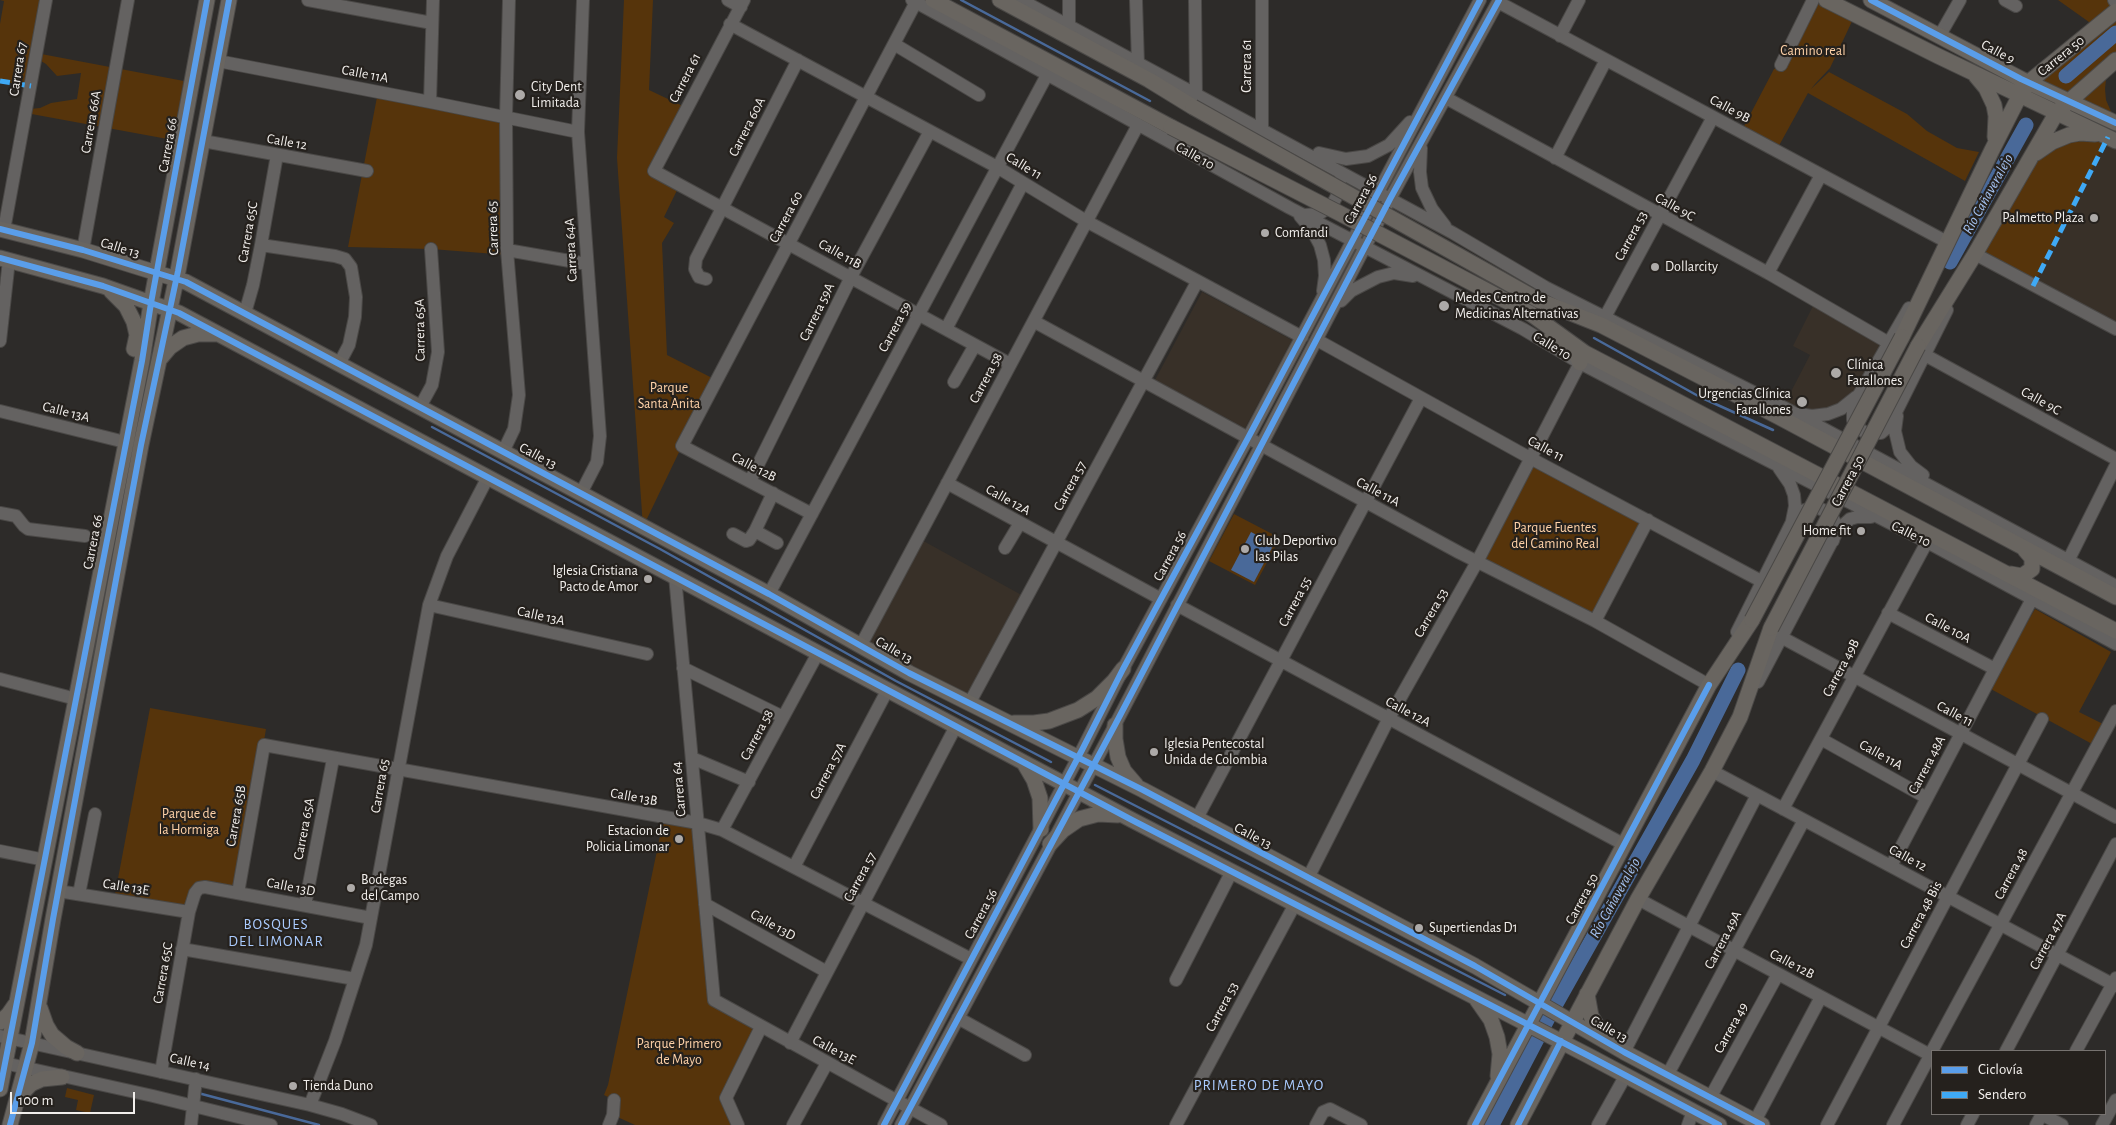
<!DOCTYPE html>
<html>
<head>
<meta charset="utf-8">
<style>
  body { margin:0 }
  #map { position:relative; width:2116px; height:1125px; overflow:hidden; background:#2d2b29; font-family:"Alegreya Sans",sans-serif }
  canvas { display:block }
  .legend { position:absolute; left:1931px; top:1050px; width:175px; height:65px; box-sizing:border-box; background:#25211d; border:1px solid #777370; margin:0; padding:6px 9px; list-style:none; font-size:15px; color:#f2efec }
  .legend li { display:flex; align-items:center; gap:10px; height:25px }
  .legend b { width:25px; border:1px solid #777370 }
  .scale { position:absolute; left:10px; top:1092px; width:125px; height:22px; box-sizing:border-box; border:2px solid #f2efec; border-top:0; padding-left:6px; font-size:15px; line-height:18px; white-space:nowrap; color:#f2efec; -webkit-text-stroke:4px #25211d; paint-order:stroke }
</style>
</head>
<body>
<div id="map">
<canvas width="2116" height="1125"></canvas>
<ul class="legend">
<li><b style="height:6px;background:#5a9eea"></b>Ciclovía</li>
<li><b style="height:6px;background:#3fa9f5"></b>Sendero</li>
</ul>
<div class="scale">100 m</div>
</div>
<script>
const c = document.querySelector('canvas').getContext('2d');
c.lineJoin = 'round';
function fillPath(path, color) { c.fillStyle = color; c.fill(path, 'evenodd'); }
const shape = rows => new Path2D(rows.map(r => 'M' + r).join(''));
function strokePath(path, color, width, dash) { c.strokeStyle = color; c.lineWidth = width; c.lineCap = dash ? 'butt' : 'round'; c.setLineDash(dash || []); c.stroke(path); }
function drawText(font, color, halo, rows, align = 'center') {
  c.font = font + ' "Alegreya Sans",sans-serif'; c.lineWidth = 4.5; c.setLineDash([]); c.textBaseline = 'middle'; c.strokeStyle = halo; c.fillStyle = color; for (const [text, x, y, turn = 0] of rows) {
    c.save(); c.translate(x, y); c.rotate((+turn || 0) * Math.PI / 180); c.textAlign = isNaN(turn) ? turn : align; if (halo) c.strokeText(text, 0, 0); c.fillText(text, 0, 0); c.restore();
  }
}
const built = shape([
  [2108,137,2116,141,2116,329,2033,286],
  [1202,292,1292,340,1245,428,1155,380],
  [1816,300,1889,343,1861,391,1835,412,1783,407,1810,355,1793,346],
  [918,538,1027,598,969,704,861,645]
]);
const green = shape([
  [0,0,46,0,36,53,184,81,173,140,26,113,30,109,40,108,51,103,77,99,81,73,57,76,46,64,36,58,31,86,0,81,0,24,4,1],
  [624,0,653,0,649,90,687,108,654,171,680,184,664,217,674,223,662,243,667,355,718,381,682,446,643,527,617,158],
  [1813,0,1826,0,1855,15,1830,68,1815,84,1811,89,1829,72,1907,114,1927,131,1957,148,1979,152,1965,181,1808,93,1776,151,1741,132,1774,69,1781,65],
  [2058,0,2114,0,2116,3,2116,60,2106,79,2105,89,2106,100,2116,123,2029,82,2096,27],
  [378,92,506,117,508,255,431,249,348,247],
  [2108,137,2033,286,1975,254,2047,145],
  [1530,458,1648,520,1595,621,1477,562],
  [1234,514,1280,538,1255,585,1209,561],
  [2035,609,2111,652,2079,712,2105,725,2094,745,1989,688],
  [150,708,266,729,238,893,205,887,189,912,114,900],
  [664,817,698,823,714,1000,761,1027,726,1098,738,1125,635,1125,613,1115,614,1100,604,1095,608,1085],
  [67,1088,94,1095,90,1113,76,1110,78,1100,65,1097]
]);
const water = shape([
  [1251,532,1274,544,1254,582,1231,570]
]);
const stream = shape([
  [961,0,1150,101],
  [1594,338,1700,397,1773,430],
  [432,427,660,549,896,681,1051,762],
  [1095,785,1505,995],
  [198,1093,319,1125]
]);
const river = shape([
  [2066,76,2116,33],
  [1950,262,2026,125],
  [1492,1125,1548,1018,1693,760,1738,670]
]);
const minor = shape([
  [308,0,432,23],
  [728,0,741,7],
  [744,0,654,171,1010,364],
  [912,0,1290,208,1523,329,1580,363,1689,420,1927,542,2116,644],
  [1021,0,1453,233,1545,287,1783,407,2116,586],
  [1069,0,1069,27],
  [1136,0,1138,64],
  [1195,0,1196,95],
  [1262,0,1262,132],
  [2005,0,2016,6],
  [2114,0,2116,3],
  [1498,2,1947,242,1943,249],
  [730,24,997,167,1086,221,1302,337],
  [1940,35,1960,0],
  [1560,36,1579,0],
  [894,44,979,95],
  [218,61,430,102,578,132],
  [1781,65,1813,0],
  [1446,98,1768,273,1889,343],
  [430,102,433,0],
  [203,141,367,171],
  [1421,148,1420,172,1422,188,1432,209,1445,226],
  [1319,153,1346,159,1368,156,1389,145,1410,122],
  [1555,158,1606,60],
  [1304,215,1319,214,1332,205,1339,192,1340,180],
  [1300,216,1312,230,1320,245,1324,260,1325,276,1323,291],
  [4,230,46,0],
  [261,245,335,256,345,259,351,267,356,297,355,317,349,345,339,364],
  [83,250,128,0],
  [507,250,587,264],
  [1970,263,1975,254,2116,329],
  [1768,273,1821,175],
  [706,279,699,277,695,269,696,259,798,60],
  [1341,301,1351,291,1378,277,1394,273,1413,276],
  [1909,308,1853,405,1853,420,1858,428,1866,433,1881,433,1889,426,1947,310],
  [245,313,253,285,261,245,277,155],
  [1605,317,1713,117],
  [1035,322,1460,553,1595,621,1709,685,1713,677],
  [946,329,1023,183],
  [1317,340,1530,458,1763,582],
  [0,341,9,260],
  [1925,355,2116,459],
  [954,382,975,345],
  [420,407,432,385,438,352,431,249],
  [0,411,125,442],
  [1799,414,1812,416,1828,414,1841,409,1856,397],
  [1897,416,1895,431,1900,452,1911,466,1923,475],
  [503,452,514,429,519,395,507,250,506,117,509,0],
  [1779,468,1790,484,1794,495,1795,506,1792,521],
  [750,481,851,277,930,131],
  [947,483,1161,599],
  [581,493,597,462,600,436,578,132,583,0],
  [773,493,755,531,777,543],
  [0,513,16,516,24,526,28,529,85,536],
  [812,514,682,446,916,2],
  [733,534,746,541,749,540,755,531],
  [1005,548,1020,523],
  [2069,559,2116,465],
  [675,576,714,1000,941,1125],
  [769,594,1047,75],
  [429,605,647,654],
  [1177,605,1625,845],
  [1888,613,1995,669],
  [1595,621,1648,520],
  [1737,632,1791,524,1801,511,1816,507,1830,513,1837,526,1833,541],
  [1781,637,2116,817],
  [861,645,1138,125],
  [683,668,783,717],
  [0,679,76,699],
  [1758,682,1838,530,1850,519,1857,517,1871,517],
  [969,704,1197,282],
  [1821,739,1927,798],
  [692,758,749,782],
  [1712,771,2116,986],
  [1783,809,1927,542],
  [1196,820,1421,398],
  [722,830,818,653],
  [0,851,45,860],
  [1891,866,2032,599],
  [794,867,888,689],
  [1308,878,1389,718,1477,562,1580,363],
  [58,891,189,912],
  [238,893,264,745,698,823,722,830,971,959],
  [79,894,95,814],
  [1638,899,1932,1056],
  [705,904,827,972],
  [305,905,333,759],
  [182,949,355,979],
  [1176,980,1232,871],
  [958,1018,1025,1055],
  [0,1036,310,1105,342,1114,371,1125],
  [790,1043,956,726],
  [1932,1051,2116,711],
  [2006,1051,2116,844],
  [2076,1051,2116,978],
  [1624,1052,1757,795],
  [0,1062,153,1096,271,1125],
  [161,1072,189,912,195,893,199,888,205,887,371,918],
  [1668,1074,1804,820],
  [1710,1098,1778,974],
  [310,1105,335,1041,366,945,429,605,447,556,488,477],
  [2041,1114,2062,1125],
  [1755,1121,1821,997],
  [191,1125,196,1079],
  [609,1125,613,1115,614,1100],
  [738,1125,726,1098,761,1027],
  [793,1125,827,1063],
  [884,1125,1082,750,1123,669,1248,438,1480,0],
  [901,1125,1115,725,1390,199,1499,0],
  [1176,1125,1295,904],
  [1316,1125,1323,1112,1330,1109,1361,1125],
  [1598,1125,1622,1082,1624,1074],
  [1688,1125,1693,1111],
  [1827,1125,2042,719],
  [1893,1125,1932,1052],
  [1967,1125,1973,1114],
  [2036,1125,2042,1114],
  [2102,1125,2116,1100]
]);
const major = shape([
  [933,0,1171,127],
  [1000,0,1149,80,1193,107],
  [1826,0,1938,56,2116,141],
  [1871,0,2021,79,2116,123],
  [1976,76,1986,88,1994,105,1996,116,1995,137],
  [2036,153,2052,142,2069,135,2080,133,2095,134],
  [0,229,83,250,186,282,769,594,909,673,1143,790,1475,966,1624,1052,1762,1125],
  [0,258,103,286,179,313,1132,820,1589,1056,1719,1125],
  [111,291,126,306,134,322,137,335,134,349],
  [1538,300,1601,325,1779,417,2116,597],
  [1531,314,1585,353,2116,631],
  [1902,337,1992,150,2020,95,2029,82,2116,11],
  [1546,341,1571,344,1580,363],
  [1918,346,1975,254,2057,112,2116,60],
  [159,360,170,347,183,338,198,334,217,334],
  [2011,574,2022,576,2032,569,2032,558,2025,550],
  [1014,723,1034,723,1049,721,1078,710,1097,698,1114,681,1123,669],
  [1115,725,1115,739,1118,757,1124,771,1136,785],
  [1024,763,1034,780,1040,798,1041,829],
  [1050,844,1063,830,1079,819,1098,814,1118,815],
  [1587,994,1591,1016,1605,1039],
  [1477,1000,1491,1020,1497,1037,1500,1054,1498,1076],
  [40,1008,46,1025,52,1035,66,1047,77,1053],
  [0,1022,8,1015,15,1005],
  [0,1089,142,361,151,303,207,0],
  [20,1095,31,1084,42,1079,62,1077],
  [10,1125,32,1043,53,919,141,445,178,271,229,0],
  [1475,1125,1709,685,1752,620],
  [1518,1125,1638,899,1712,771,1740,717,1771,628]
]);
const majorBridge = shape([
  [1193,107,1538,300],
  [1171,127,1341,214,1531,314],
  [1752,620,1902,337],
  [1771,628,1918,346]
]);
const quiet = shape([
  [0,81,31,86],
  [2033,286,2108,137]
]);
const cycleway = shape([
  [1871,0,2021,79,2116,123],
  [0,229,83,250,186,282,769,594,909,673,1143,790,1475,966,1624,1052,1762,1125],
  [0,258,103,286,179,313,1132,820,1589,1056,1719,1125],
  [0,1089,142,361,151,303,207,0],
  [10,1125,32,1043,53,919,141,445,178,271,229,0],
  [884,1125,1082,750,1123,669,1248,438,1480,0],
  [901,1125,1115,725,1390,199,1499,0],
  [1475,1125,1709,685],
  [1518,1125,1561,1041]
]);
const markers = [
  [520,95,6,"#adaaa8"],
  [2094,218,5,"#adaaa8"],
  [1265,233,5,"#adaaa8"],
  [1655,267,5,"#adaaa8"],
  [1444,306,6,"#adaaa8"],
  [1836,373,6,"#adaaa8"],
  [1802,402,6,"#adaaa8"],
  [1861,531,5,"#adaaa8"],
  [1245,549,5,"#adaaa8"],
  [648,579,5,"#adaaa8"],
  [1154,752,5,"#adaaa8"],
  [679,839,5,"#adaaa8"],
  [351,888,5,"#adaaa8"],
  [1419,928,5,"#adaaa8"],
  [293,1086,5,"#adaaa8"]
];
const parkNames = [
  ["Camino real",1813,51],
  ["Parque",669,388],
  ["Santa Anita",669,404],
  ["Parque Fuentes",1555,528],
  ["del Camino Real",1555,544],
  ["Parque de",189,814],
  ["la Hormiga",189,830],
  ["Parque Primero",679,1044],
  ["de Mayo",679,1060]
];
const streetNames = [
  ["Calle 9",1998,52,28],
  ["Carrera 50",2061,56,-39],
  ["Carrera 61",1247,66,-90],
  ["Carrera 67",18,69,-81],
  ["Calle 11A",365,74,11],
  ["Carrera 61",685,78,-63],
  ["Calle 9B",1730,109,28],
  ["Carrera 66A",91,122,-80],
  ["Carrera 60A",747,127,-63],
  ["Calle 12",287,142,10],
  ["Carrera 66",168,145,-80],
  ["Calle 10",1195,156,29],
  ["Calle 11",1024,166,31],
  ["Carrera 56",1361,199,-62],
  ["Calle 9C",1675,207,29],
  ["Carrera 60",786,217,-62],
  ["Carrera 65",493,228,-92],
  ["Carrera 65C",248,232,-80],
  ["Carrera 53",1631,236,-62],
  ["Calle 13",120,248,17],
  ["Carrera 64A",571,250,-93],
  ["Calle 11B",840,254,29],
  ["Carrera 59A",817,312,-64],
  ["Carrera 59",895,327,-62],
  ["Carrera 65A",420,330,-91],
  ["Calle 10",1552,346,31],
  ["Carrera 58",986,378,-62],
  ["Calle 9C",2041,401,29],
  ["Calle 13A",66,412,14],
  ["Calle 11",1546,449,28],
  ["Calle 13",538,456,28],
  ["Calle 12B",754,467,27],
  ["Carrera 50",1848,481,-62],
  ["Carrera 57",1070,486,-62],
  ["Calle 11A",1378,492,28],
  ["Calle 12A",1008,500,29],
  ["Calle 10",1911,534,26],
  ["Carrera 66",93,542,-79],
  ["Carrera 56",1170,556,-62],
  ["Carrera 55",1295,602,-62],
  ["Carrera 53",1431,613,-60],
  ["Calle 13A",541,616,12],
  ["Calle 10A",1948,628,28],
  ["Calle 13",894,650,30],
  ["Carrera 49B",1841,668,-62],
  ["Calle 12A",1408,712,28],
  ["Calle 11",1955,714,28],
  ["Carrera 58",757,735,-62],
  ["Calle 11A",1881,755,29],
  ["Carrera 48A",1927,765,-62],
  ["Carrera 57A",828,771,-62],
  ["Carrera 65",380,786,-80],
  ["Carrera 64",679,789,-95],
  ["Calle 13B",634,797,10],
  ["Carrera 65B",236,816,-80],
  ["Carrera 65A",304,829,-79],
  ["Calle 13",1253,836,28],
  ["Calle 12",1908,858,28],
  ["Carrera 48",2011,874,-62],
  ["Carrera 57",860,877,-62],
  ["Calle 13E",126,887,9],
  ["Calle 13D",291,887,11],
  ["Carrera 50",1582,899,-62],
  ["Carrera 56",981,914,-62],
  ["Carrera 48 Bis",1921,915,-62],
  ["Calle 13D",773,925,29],
  ["Carrera 49A",1723,940,-62],
  ["Carrera 47A",2048,941,-62],
  ["Calle 12B",1792,964,28],
  ["Carrera 65C",163,973,-80],
  ["Carrera 53",1222,1007,-62],
  ["Carrera 49",1731,1028,-61],
  ["Calle 13",1609,1029,30],
  ["Calle 13E",834,1050,28],
  ["Calle 14",190,1062,12]
];
const poiNames = [
  ["City Dent",531,87],
  ["Limitada",531,103],
  ["Palmetto Plaza",2084,218,"right"],
  ["Comfandi",1275,233],
  ["Dollarcity",1665,267],
  ["Medes Centro de",1455,298],
  ["Medicinas Alternativas",1455,314],
  ["Clínica",1847,365],
  ["Farallones",1847,381],
  ["Urgencias Clínica",1791,394,"right"],
  ["Farallones",1791,410,"right"],
  ["Home fit",1851,531,"right"],
  ["Club Deportivo",1255,541],
  ["las Pilas",1255,557],
  ["Iglesia Cristiana",638,571,"right"],
  ["Pacto de Amor",638,587,"right"],
  ["Iglesia Pentecostal",1164,744],
  ["Unida de Colombia",1164,760],
  ["Estacion de",669,831,"right"],
  ["Policia Limonar",669,847,"right"],
  ["Bodegas",361,880],
  ["del Campo",361,896],
  ["Supertiendas D1",1429,928],
  ["Tienda Duno",303,1086]
];
const waterNames = [
  ["Río Cañaveralejo",1988,194,-61],
  ["Río Cañaveralejo",1615,898,-61]
];
const neighbourhoodNames = [
  ["BOSQUES",276,924],
  ["DEL LIMONAR",276,941],
  ["PRIMERO DE MAYO",1259,1085]
];
fillPath(built, '#383028');
fillPath(green, '#56340b');
fillPath(water, '#496999');
strokePath(stream, '#496999', 2.5);
strokePath(river, '#496999', 15);
strokePath(minor, '#4a4846', 14);
strokePath(major, '#4a4846', 17);
strokePath(minor, '#646261', 12);
strokePath(major, '#696560', 15);
strokePath(majorBridge, '#4a4846', 17, []);
strokePath(majorBridge, '#696560', 15);
strokePath(quiet, '#3fa9f5', 5, [10, 5]);
strokePath(cycleway, '#5a9eea', 6);
for (const [x, y, r, color] of markers) { const dot = new Path2D(); dot.arc(x, y, r, 0, 2 * Math.PI); c.fillStyle = color; c.fill(dot); strokePath(dot, '#25211d', 2); }
drawText('14px', '#ffd2a8', '#25211d', parkNames);
drawText('14px', '#f2efec', '#25211d', streetNames);
drawText('14px', '#f2efec', '#25211d', poiNames, 'left');
drawText('italic 15px', '#a4c2f1', '#25211d', waterNames);
c.letterSpacing = '1px';
drawText('15px', '#aacbfe', '#25211d', neighbourhoodNames);
c.letterSpacing = '0px';
</script>
</body>
</html>
